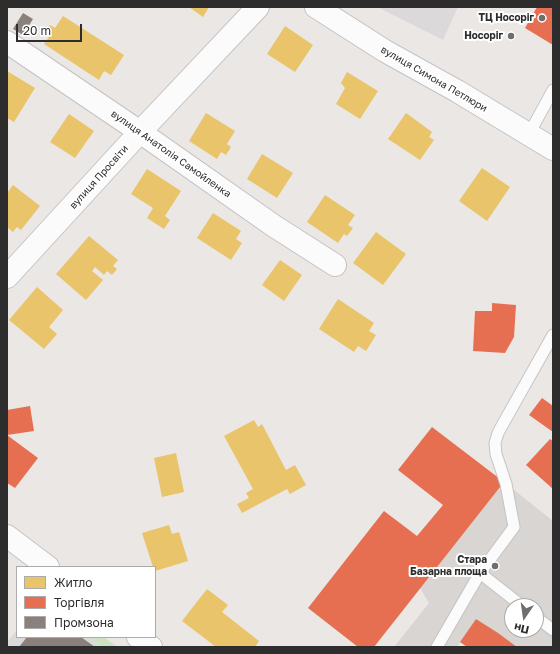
<!DOCTYPE html>
<html>
<head>
<meta charset="utf-8">
<style>
  body { margin:0 }
  #map { position:relative; width:560px; height:654px; overflow:hidden; background:#eae7e4; font-family:"Golos Text",sans-serif }
  canvas { display:block }
  .frame { position:absolute; inset:0; border:8px solid #2d2d2d; pointer-events:none }
  .legend { position:absolute; left:16px; top:566px; width:140px; height:72px; box-sizing:border-box; background:#fff; border:1px solid #ababab; margin:0; padding:5px 7px; list-style:none; font-size:12px; color:#2d2d2d }
  .legend li { display:flex; align-items:center; gap:8px; height:20px }
  .legend b { width:20px; border:1px solid #ababab }
  .north { position:absolute; left:504px; top:598px; width:40px; height:40px; box-sizing:border-box; background:#fff; border:1px solid #ababab; border-radius:50%; rotate:193deg; font-size:11px; font-weight:700; line-height:16px; text-align:center; color:#2d2d2d }
  .north::after { content:''; display:block; margin:auto; width:14px; height:18px; background:#6f6e6d; clip-path:polygon(50% 0,100% 100%,50% 72%,0 100%) }
  .scale { position:absolute; left:16px; top:24px; width:66px; height:18px; box-sizing:border-box; border:2px solid #2d2d2d; border-top:0; padding-left:5px; font-size:12px; line-height:14px; white-space:nowrap; color:#2d2d2d; -webkit-text-stroke:3px #fff; paint-order:stroke }
</style>
</head>
<body>
<div id="map">
<canvas width="560" height="654"></canvas>
<div class="frame"></div>
<ul class="legend">
<li><b style="height:11px;background:#e9c46a"></b>Житло</li>
<li><b style="height:11px;background:#e76f51"></b>Торгівля</li>
<li><b style="height:11px;background:#8a817c"></b>Промзона</li>
</ul>
<div class="north">Пн</div>
<div class="scale">20 m</div>
</div>
<script>
const c = document.querySelector('canvas').getContext('2d');
c.lineJoin = 'round';
function fillPath(path, color) { c.fillStyle = color; c.fill(path, 'evenodd'); }
const shape = rows => new Path2D(rows.map(r => 'M' + r).join(''));
function strokePath(path, color, width, dash) { c.strokeStyle = color; c.lineWidth = width; c.lineCap = dash ? 'butt' : 'round'; c.setLineDash(dash || []); c.stroke(path); }
function drawText(font, color, halo, rows, align = 'center') {
  c.font = font + ' "Golos Text",sans-serif'; c.lineWidth = 4; c.setLineDash([]); c.textBaseline = 'middle'; c.strokeStyle = halo; c.fillStyle = color; for (const [text, x, y, turn = 0] of rows) {
    c.save(); c.translate(x, y); c.rotate((+turn || 0) * Math.PI / 180); c.textAlign = isNaN(turn) ? turn : align; if (halo) c.strokeText(text, 0, 0); c.fillText(text, 0, 0); c.restore();
  }
}
const industrial = shape([
  [377,7,458,7,443,40],
  [17,630,17,637,89,637,102,647,7,647,7,642]
]);
const green = shape([
  [89,637,104,637,117,647,102,647]
]);
const plaza = shape([
  [504,482,553,521,553,647,517,647,476,619,457,647,394,647,429,603,420,588],
  [512,606,536,606,536,630,512,630]
]);
const homes = shape([
  [189,7,209,7,203,17],
  [63,16,124,55,111,75,104,71,99,80,44,44,50,35,45,32,50,25,55,28],
  [285,26,313,45,295,72,267,54],
  [7,71,35,88,14,122,7,118],
  [347,72,378,91,360,119,336,104,345,88,341,83],
  [206,113,235,131,227,144,231,147,226,155,221,152,217,159,189,141],
  [406,113,432,132,429,137,434,140,420,160,388,139],
  [69,114,94,131,75,158,50,142],
  [262,154,293,173,277,198,247,179],
  [482,168,510,187,487,221,459,201],
  [147,169,181,191,165,216,170,220,164,229,147,218,153,208,131,194],
  [13,185,40,206,21,230,17,227,13,232,7,227,7,193],
  [325,195,355,215,348,225,353,228,347,236,344,234,338,243,307,222],
  [213,213,241,231,236,239,242,243,231,260,197,238],
  [376,232,406,254,383,285,353,263],
  [89,236,118,260,113,266,117,269,112,275,107,271,104,275,95,267,92,271,103,280,86,300,56,274],
  [280,260,302,275,284,301,262,285],
  [37,287,63,310,49,327,57,334,44,349,9,320],
  [338,299,374,323,369,331,376,335,366,351,358,346,354,352,319,329],
  [254,420,258,427,262,424,286,470,295,465,306,485,290,494,287,489,242,513,237,504,249,498,246,493,253,489,224,436],
  [176,453,184,492,162,497,154,458],
  [169,525,172,534,179,532,188,561,155,571,155,567,153,567,142,533],
  [207,589,228,605,222,612,259,641,255,647,216,647,182,621]
]);
const shops = shape([
  [537,7,553,7,553,45,525,28],
  [492,303,516,305,514,337,505,353,473,351,475,311,492,311],
  [542,398,553,406,553,432,529,415],
  [30,406,34,431,7,435,7,410],
  [432,427,504,482,374,647,358,647,308,608,384,511,417,536,443,505,398,470],
  [7,435,38,458,15,488,7,483],
  [550,439,553,441,553,489,526,465],
  [476,619,498,633,517,647,467,647,460,642]
]);
const industry = shape([
  [23,13,33,19,23,35,13,29],
  [27,637,81,637,95,647,19,647]
]);
const service = shape([
  [529,134,553,90],
  [480,573,522,606],
  [536,617,553,630],
  [437,647,480,573,514,527,506,484,496,454,495,443,498,433,504,422,553,335]
]);
const minor = shape([
  [316,7,385,51,457,91,553,149],
  [7,42,140,132,274,226,335,265],
  [7,277,140,132,258,7]
]);
const tertiary = shape([
  [7,536,48,567],
  [138,637,151,647]
]);
const markers = [
  [542,18,4,"#6f6e6d"],
  [511,36,4,"#6f6e6d"],
  [495,566,4,"#6f6e6d"]
];
const poiNames = [
  ["ТЦ Носоріг",534,18],
  ["Носоріг",503,36],
  ["Стара",487,560],
  ["Базарна площа",487,572]
];
const streetNames = [
  ["вулиця Симона Петлюри",434,79,30],
  ["вулиця Анатолія Самойленка",171,154,35],
  ["вулиця Просвіти",99,177,-48]
];
fillPath(industrial, '#dbd9da');
fillPath(green, '#cde2c1');
fillPath(plaza, '#d8d5d2');
fillPath(homes, '#e9c46a');
fillPath(shops, '#e76f51');
fillPath(industry, '#8a817c');
strokePath(service, '#c4c3c3', 13);
strokePath(minor, '#c4c3c3', 24);
strokePath(tertiary, '#c4c3c3', 24);
strokePath(service, '#fcfbfb', 11);
strokePath(minor, '#fcfbfb', 22);
strokePath(tertiary, '#fcfbfb', 22);
for (const [x, y, r, color] of markers) { const dot = new Path2D(); dot.arc(x, y, r, 0, 2 * Math.PI); c.fillStyle = color; c.fill(dot); strokePath(dot, '#fff', 1.5); }
drawText('bold 10px', '#2d2d2d', '#fff', poiNames, 'right');
drawText('10px', '#2d2d2d', '#fff', streetNames);
</script>
</body>
</html>
